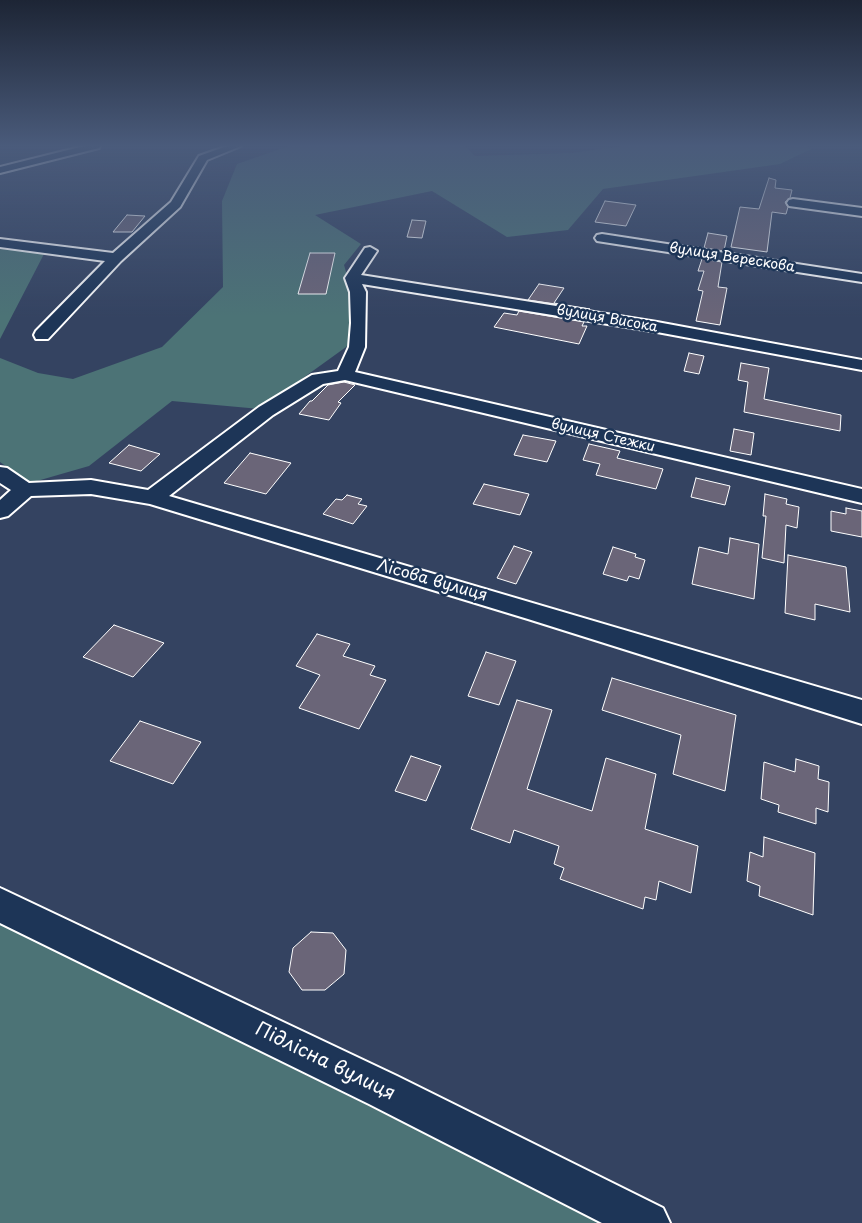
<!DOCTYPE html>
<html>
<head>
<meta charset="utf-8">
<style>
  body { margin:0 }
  canvas { display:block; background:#344361 }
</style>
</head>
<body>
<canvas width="862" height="1223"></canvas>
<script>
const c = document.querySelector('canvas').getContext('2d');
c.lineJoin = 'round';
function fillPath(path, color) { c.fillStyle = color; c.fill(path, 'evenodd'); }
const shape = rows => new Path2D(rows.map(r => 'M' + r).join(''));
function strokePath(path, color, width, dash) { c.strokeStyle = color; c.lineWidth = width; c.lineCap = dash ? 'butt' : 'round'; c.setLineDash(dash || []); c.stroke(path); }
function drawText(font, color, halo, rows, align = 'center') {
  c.font = font + ' "Playpen Sans",sans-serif'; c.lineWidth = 5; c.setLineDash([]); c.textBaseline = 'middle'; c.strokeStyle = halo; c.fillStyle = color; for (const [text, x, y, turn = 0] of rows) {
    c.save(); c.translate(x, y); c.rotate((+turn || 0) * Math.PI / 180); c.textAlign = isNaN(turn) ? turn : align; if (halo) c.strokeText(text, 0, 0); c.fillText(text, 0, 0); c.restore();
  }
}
const green = shape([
  [289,146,465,146,475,156,572,153,623,146,806,146,811,149,780,164,603,189,568,230,507,237,432,191,315,215,361,244,344,265,356,306,353,342,260,409,172,401,89,466,30,483,0,462,0,358,38,373,73,379,162,347,223,287,222,201,237,164],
  [0,247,44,254,0,339],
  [0,924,606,1223,0,1223]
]);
const building = shape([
  [769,178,776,180,775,188,792,190,790,198,785,202,788,207,786,214,772,212,767,252,731,247,740,207,759,209,769,178],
  [605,201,636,205,626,226,595,222,605,201],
  [127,215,145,216,132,232,113,232,127,215],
  [412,220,426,221,422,238,407,237,412,220],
  [708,233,727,236,724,251,704,248,708,233],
  [310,253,335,253,326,294,298,294,310,253],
  [702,259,722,262,718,287,727,288,720,325,696,321,703,291,698,290,704,271,698,271,702,259],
  [539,284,564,288,554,303,590,309,528,300,539,284],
  [519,311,584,322,582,326,587,326,579,344,494,327,504,313,517,315,519,311],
  [689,353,704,356,699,374,684,371,689,353],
  [741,363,769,368,764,399,841,415,840,431,744,412,748,382,738,380,741,363],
  [344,382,355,385,338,402,341,403,329,420,299,414,310,401,312,401,328,385,344,382],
  [734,429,754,433,751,455,730,451,734,429],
  [523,435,556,441,547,462,514,455,523,435],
  [589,444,620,451,617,458,663,469,656,489,596,475,600,464,583,460,589,444],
  [129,445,160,454,141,471,109,463,129,445],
  [250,453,291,463,266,494,224,483,250,453],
  [696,478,730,486,725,505,691,497,696,478],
  [484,484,529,494,520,515,473,504,484,484],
  [765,494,787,499,786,504,799,507,797,528,786,525,784,563,762,558,766,516,763,516,765,494],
  [347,495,362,499,358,504,367,506,353,524,323,514,336,499,342,500,347,495],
  [846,508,862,511,862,537,831,531,831,511,846,514,846,508],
  [730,538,759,544,754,599,692,584,699,547,728,554,730,538],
  [514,546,532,552,516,584,497,578,514,546],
  [613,547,636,554,635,557,645,560,639,579,629,576,627,581,603,574,613,547],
  [788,555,846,567,850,612,815,604,815,620,785,613,788,555],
  [114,625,164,643,133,677,83,657,114,625],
  [317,634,350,644,343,656,375,666,370,675,386,680,359,729,299,708,320,675,296,666,317,634],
  [486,652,516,661,499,705,468,696,486,652],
  [612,678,736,715,725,791,673,774,681,735,602,710,612,678],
  [517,700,552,710,527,789,592,811,606,758,656,774,645,829,698,846,691,893,659,881,656,900,645,897,643,909,560,879,564,868,554,864,559,846,514,830,510,843,471,829,517,700],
  [140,721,201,742,173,784,110,761,140,721],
  [411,756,441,766,426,801,395,791,411,756],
  [796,759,819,766,818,779,829,782,828,812,816,808,816,824,778,812,779,805,761,799,764,762,795,772,796,759],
  [764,837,815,853,813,915,759,896,760,886,747,881,750,852,763,857,764,837],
  [311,932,333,933,346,950,344,974,325,990,302,990,289,972,293,948,311,932]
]);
const minor = shape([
  [84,146,100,146,99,148,0,173,0,167,84,146],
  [227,146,241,146,207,160,180,207,121,261,48,339,36,339,34,335,36,331,105,261,0,247,0,239,113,253,171,202,199,156,227,146],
  [793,199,862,208,862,216,789,206,787,203,789,200,793,199],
  [602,234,862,274,862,282,597,241,595,238,597,235,602,234],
  [370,247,377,251,361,275,657,322,862,360,862,370,657,332,362,284,366,292,365,347,355,372,862,489,862,503,345,380,323,384,273,415,169,496,862,700,862,724,528,619,150,504,91,494,31,496,8,516,0,518,0,500,11,490,0,483,0,467,7,468,29,483,91,480,148,490,259,407,312,375,338,371,349,347,351,323,350,292,345,278,365,248,370,247],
  [0,888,397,1076,663,1208,670,1223,602,1223,369,1104,0,923,0,888]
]);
const farStreetnames = [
  ["вулиця Верескова",732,258,9],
  ["вулиця Висока",607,319,10],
  ["вулиця Стежки",603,436,13]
];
const streetNames = [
  ["Лісова вулиця",432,581,16]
];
const nearStreetnames = [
  ["Підлісна вулиця",325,1062,26]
];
fillPath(green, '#4c7376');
fillPath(building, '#6a6578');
strokePath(building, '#fff', 1);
strokePath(minor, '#fff', 4);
fillPath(minor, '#1d3557');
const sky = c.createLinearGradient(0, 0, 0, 317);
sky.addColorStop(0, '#1d2535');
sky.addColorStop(0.46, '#4a5b7b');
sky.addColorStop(1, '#4a5b7b00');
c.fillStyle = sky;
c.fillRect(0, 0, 862, 317);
drawText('14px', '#fff', '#1d3557', farStreetnames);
drawText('16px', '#fff', '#1d3557', streetNames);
drawText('19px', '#fff', '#1d3557', nearStreetnames);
</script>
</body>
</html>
